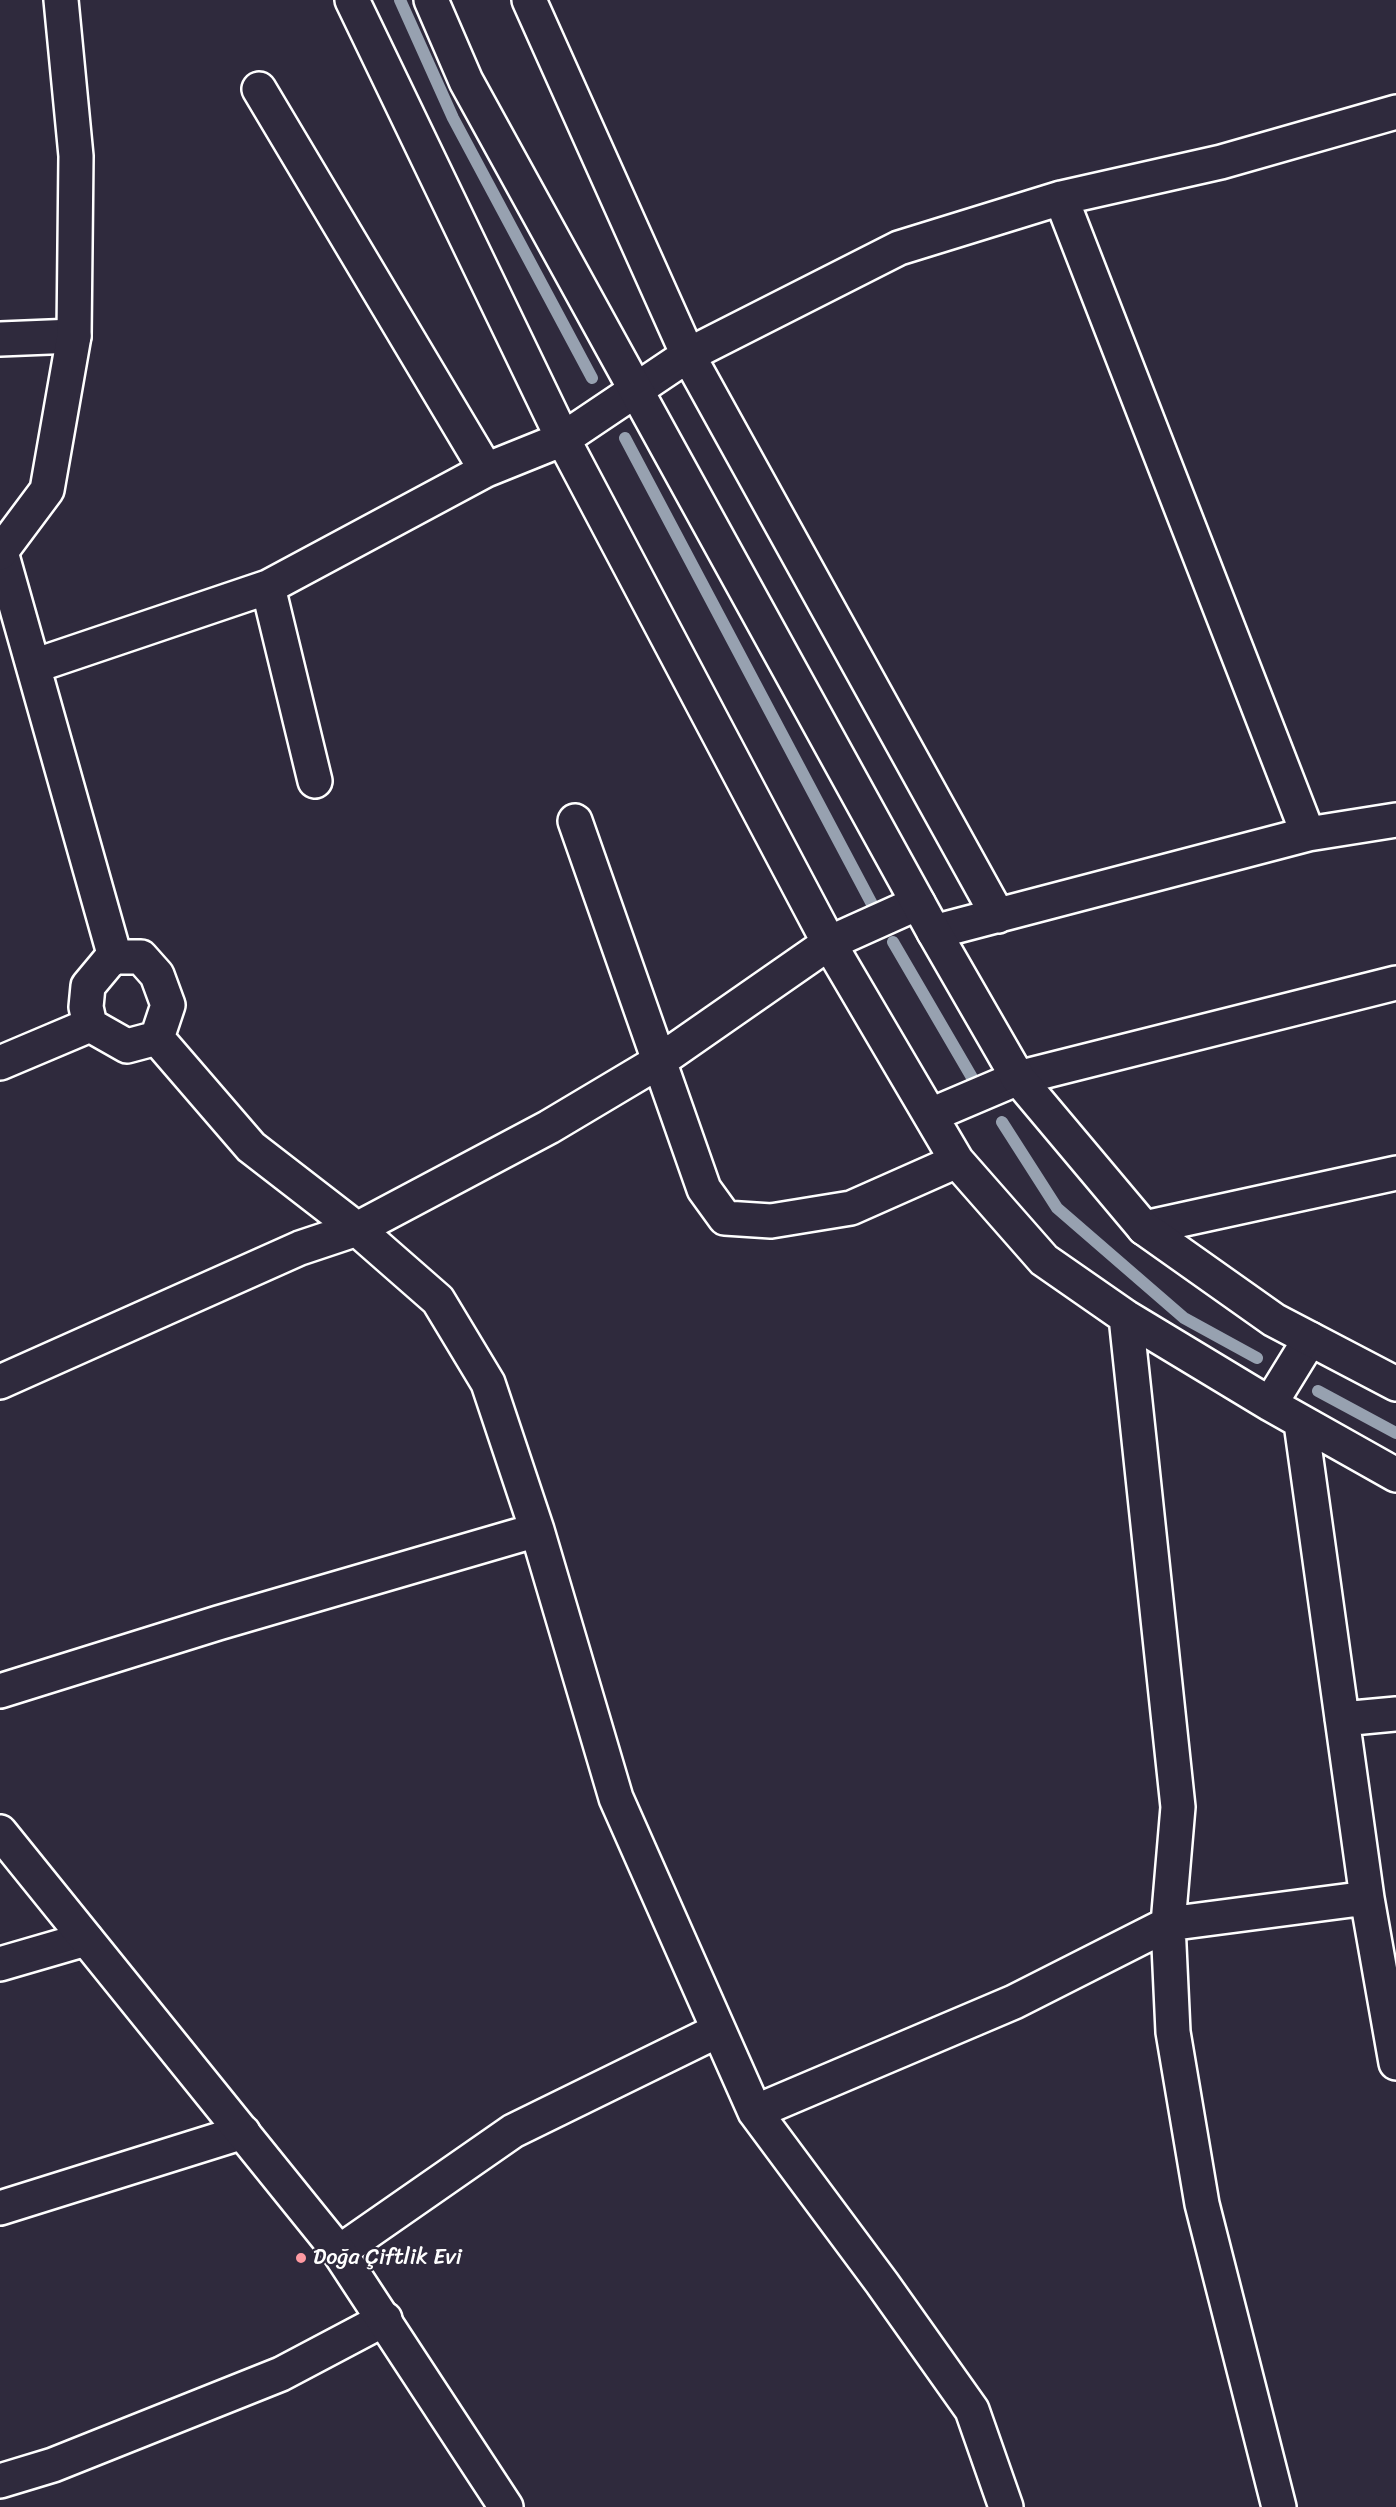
<!DOCTYPE html>
<html>
<head>
<meta charset="utf-8">
<style>
  body { margin:0 }
  canvas { display:block; background:#2f2a3d }
</style>
</head>
<body>
<canvas width="1396" height="2507"></canvas>
<script>
const c = document.querySelector('canvas').getContext('2d');
c.lineJoin = 'round';
const shape = rows => new Path2D(rows.map(r => 'M' + r).join(''));
function strokePath(path, color, width, dash) { c.strokeStyle = color; c.lineWidth = width; c.lineCap = dash ? 'butt' : 'round'; c.setLineDash(dash || []); c.stroke(path); }
function drawText(font, color, halo, rows, align = 'center') {
  c.font = font + ' Sriracha,sans-serif'; c.lineWidth = 4.5; c.setLineDash([]); c.textBaseline = 'middle'; c.strokeStyle = halo; c.fillStyle = color; for (const [text, x, y, turn = 0] of rows) {
    c.save(); c.translate(x, y); c.rotate((+turn || 0) * Math.PI / 180); c.textAlign = isNaN(turn) ? turn : align; if (halo) c.strokeText(text, 0, 0); c.fillText(text, 0, 0); c.restore();
  }
}
const stream = shape([
  [400,0,453,118,592,378],
  [625,438,873,906],
  [893,942,974,1081],
  [1002,1122,1057,1208,1184,1318,1257,1358],
  [1318,1391,1396,1433]
]);
const minor = shape([
  [352,0,563,439,829,943,957,1161,1044,1260,1126,1317,1270,1404,1396,1475],
  [529,0,688,355,998,916],
  [259,89,486,470],
  [1061,198,1308,834],
  [0,339,74,336],
  [1,552,115,957],
  [268,587,315,781],
  [34,666,268,587,486,470,563,439,688,355,899,248,1061,198,1221,162,1396,112],
  [575,821,704,1189,725,1218,771,1221,851,1208,957,1161],
  [934,932,1308,834,1396,820],
  [115,957,141,957,157,975,168,1005,157,1038,127,1046,90,1025,86,1007,88,986,108,962,115,957],
  [157,1038,251,1147,357,1229,438,1300,488,1383,537,1530,616,1798,755,2112,882,2283,972,2410,1006,2507],
  [0,1063,90,1025],
  [931,1115,1018,1078,1396,983],
  [1144,1228,1396,1173],
  [1126,1317,1178,1807,1168,1924,1173,2032,1202,2204,1279,2507],
  [0,1382,300,1248,357,1229,549,1127,658,1062,829,943,918,903],
  [1270,1404,1310,1339],
  [1301,1423,1367,1898,1396,2063],
  [0,1691,218,1623,537,1530],
  [1342,1719,1396,1714],
  [0,1964,86,1939],
  [755,2112,1014,2002,1168,1924,1367,1898],
  [0,2208,243,2132],
  [339,2252,513,2131,717,2031],
  [0,2481,53,2465,281,2374,385,2319]
]);
const tertiary = shape([
  [431,0,466,81,934,932,1018,1078,1144,1228,1274,1320,1396,1384]
]);
const secondary = shape([
  [0,553,47,490,74,336,76,156,61,0],
  [0,1832,339,2252,506,2507]
]);
const markers = [
  [301,2258,6,"#ff9aa2"]
];
const poiNames = [
  ["Doğa Çiftlik Evi",313,2258]
];
strokePath(stream, '#97a1b0', 12);
strokePath(minor, '#fff', 38);
strokePath(tertiary, '#fff', 38);
strokePath(secondary, '#fff', 38);
strokePath(minor, '#2f2a3d', 33);
strokePath(tertiary, '#2f2a3d', 33);
strokePath(secondary, '#2f2a3d', 33);
for (const [x, y, r, color] of markers) { const dot = new Path2D(); dot.arc(x, y, r, 0, 2 * Math.PI); c.fillStyle = color; c.fill(dot); strokePath(dot, '#2f2a3d', 2); }
drawText('22px', '#fff', '#2f2a3d', poiNames, 'left');
</script>
</body>
</html>
